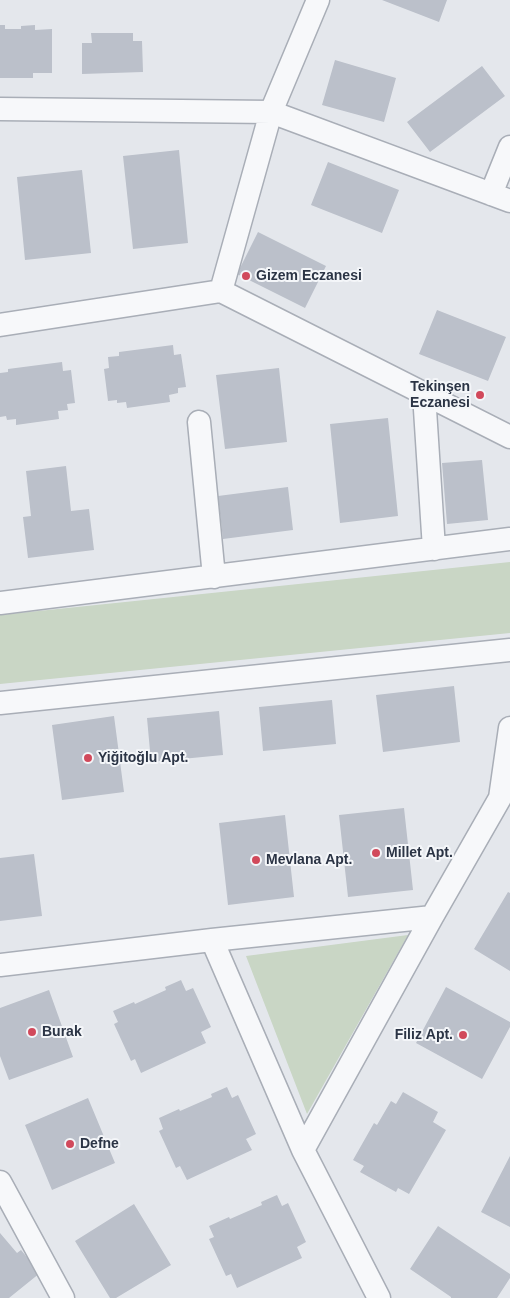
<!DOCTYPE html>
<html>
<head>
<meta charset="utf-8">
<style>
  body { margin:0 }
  canvas { display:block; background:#e4e7ec }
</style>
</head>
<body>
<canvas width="510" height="1298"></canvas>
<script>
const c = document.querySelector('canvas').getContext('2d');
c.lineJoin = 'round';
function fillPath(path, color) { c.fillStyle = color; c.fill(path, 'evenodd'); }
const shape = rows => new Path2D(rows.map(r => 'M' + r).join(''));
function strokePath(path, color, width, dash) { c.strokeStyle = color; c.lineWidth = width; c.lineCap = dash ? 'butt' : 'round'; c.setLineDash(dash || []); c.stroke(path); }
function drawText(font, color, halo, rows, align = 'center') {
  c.font = font + ' Arial,sans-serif'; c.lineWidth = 4; c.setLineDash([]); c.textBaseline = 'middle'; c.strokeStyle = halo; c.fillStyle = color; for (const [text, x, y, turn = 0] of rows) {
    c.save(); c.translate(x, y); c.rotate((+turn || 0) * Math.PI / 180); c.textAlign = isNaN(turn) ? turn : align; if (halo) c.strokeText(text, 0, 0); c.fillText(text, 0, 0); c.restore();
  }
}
const green = shape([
  [510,562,510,633,0,684,0,615],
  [408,935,307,1114,246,956]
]);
const building = shape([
  [382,0,447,0,439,22],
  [0,25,5,25,5,29,21,29,21,26,35,25,35,30,52,29,52,73,33,73,33,78,0,78],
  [91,33,133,33,133,41,142,41,143,72,82,74,82,43,92,43],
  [335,60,396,78,384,122,322,105],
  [482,66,505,96,430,152,407,122],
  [179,150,188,243,133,249,123,156],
  [328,162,399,190,382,233,311,205],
  [82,170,91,253,25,260,17,177],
  [258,232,326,266,305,308,237,274],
  [437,310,506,337,488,381,419,354],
  [173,345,174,355,181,354,186,387,178,388,178,393,169,395,170,402,127,408,126,402,117,403,117,400,108,401,104,369,109,368,108,357,119,356,119,352],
  [62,362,63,371,71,370,75,403,67,404,68,410,58,411,59,419,16,425,16,419,7,420,6,416,0,417,0,373,8,372,8,369],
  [279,368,287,442,225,449,216,375],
  [388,418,398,516,340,523,330,424],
  [482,460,488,520,447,524,442,463],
  [66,466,71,511,89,509,94,550,28,558,23,517,31,516,26,471],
  [288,487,293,530,223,539,218,496],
  [454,686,460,742,383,752,376,695],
  [332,700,336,744,263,751,259,707],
  [219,711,223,755,151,762,147,718],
  [114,716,124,792,62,800,52,725],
  [404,808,413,890,348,897,339,815],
  [285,815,294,897,228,905,219,823],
  [34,854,42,916,0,921,0,858],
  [508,892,510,893,510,971,474,949],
  [181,980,186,991,193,988,211,1027,201,1032,206,1043,141,1073,135,1059,131,1061,114,1024,118,1022,113,1011,134,1002,135,1004,166,990,165,987],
  [446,987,510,1022,510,1027,482,1079,416,1043],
  [49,990,73,1057,9,1080,0,1056,0,1008],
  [227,1087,232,1098,238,1095,256,1134,246,1139,252,1150,187,1180,180,1166,176,1168,159,1131,163,1129,159,1118,179,1109,180,1111,212,1097,211,1094],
  [403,1092,438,1112,433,1122,446,1130,409,1194,398,1188,396,1192,360,1172,364,1166,353,1160,374,1123,377,1125,391,1101,396,1104],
  [88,1098,115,1163,52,1190,25,1125],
  [510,1156,510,1227,481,1212],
  [277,1195,282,1206,288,1203,306,1242,297,1247,302,1258,237,1288,231,1274,226,1276,209,1239,214,1237,209,1226,229,1217,230,1219,262,1205,261,1202],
  [134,1204,171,1265,116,1298,110,1298,75,1241],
  [438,1226,510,1274,510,1278,497,1298,451,1298,451,1297,410,1269],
  [0,1233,17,1253,21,1250,40,1273,9,1298,0,1298]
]);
const minor = shape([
  [0,109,271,112,510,201],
  [491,194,510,147],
  [221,291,271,112,318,0],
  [0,325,221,291,510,437],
  [424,394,434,549],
  [199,422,214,577],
  [0,603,510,539],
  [0,703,510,650],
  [212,940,303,1150,379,1298],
  [0,965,212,940,432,917],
  [303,1150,432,917,500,798,510,728],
  [0,1182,63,1298]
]);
const markers = [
  [246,276,5,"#d1495b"],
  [480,395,5,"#d1495b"],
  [88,758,5,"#d1495b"],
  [376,853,5,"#d1495b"],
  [256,860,5,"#d1495b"],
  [32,1032,5,"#d1495b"],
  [463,1035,5,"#d1495b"],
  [70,1144,5,"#d1495b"]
];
const poiNames = [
  ["Gizem Eczanesi",256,276],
  ["Tekinşen",470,387,"right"],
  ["Eczanesi",470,403,"right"],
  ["Yiğitoğlu Apt.",98,758],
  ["Millet Apt.",386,853],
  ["Mevlana Apt.",266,860],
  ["Burak",42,1032],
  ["Filiz Apt.",453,1035,"right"],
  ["Defne",80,1144]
];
fillPath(green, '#c9d6c5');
fillPath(building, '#bbc0ca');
strokePath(minor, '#a9aeb7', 25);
strokePath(minor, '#f7f8fa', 22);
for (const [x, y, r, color] of markers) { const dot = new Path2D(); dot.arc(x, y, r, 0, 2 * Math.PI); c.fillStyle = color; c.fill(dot); strokePath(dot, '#f4f6f9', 2); }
drawText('bold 14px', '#2b3445', '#f4f6f9', poiNames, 'left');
</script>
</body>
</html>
